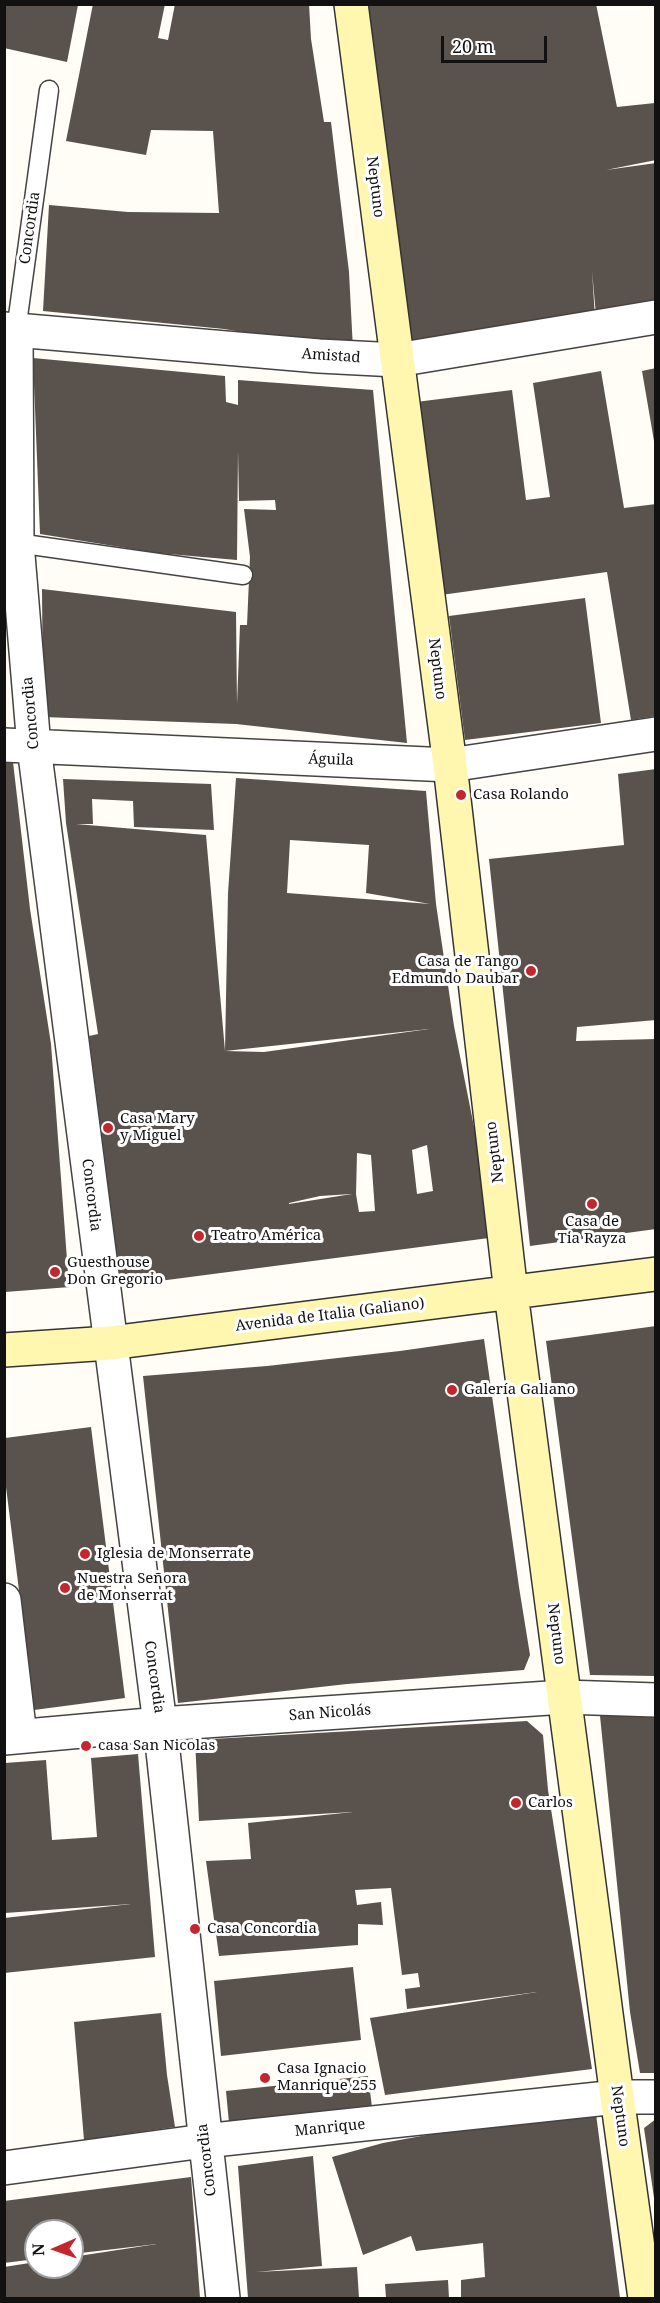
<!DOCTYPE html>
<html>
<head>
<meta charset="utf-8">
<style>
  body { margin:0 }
  #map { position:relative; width:660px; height:2303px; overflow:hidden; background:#fffdf5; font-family:"Noto Serif",serif }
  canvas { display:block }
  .frame { position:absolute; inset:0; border:6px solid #111; pointer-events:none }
  .north { position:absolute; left:24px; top:2219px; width:60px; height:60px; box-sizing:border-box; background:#fff; border:2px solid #a0a0a0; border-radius:50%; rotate:268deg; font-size:16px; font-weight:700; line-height:24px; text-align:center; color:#111 }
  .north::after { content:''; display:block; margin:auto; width:21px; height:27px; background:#c4262e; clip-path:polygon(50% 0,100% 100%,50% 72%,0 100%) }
  .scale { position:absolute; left:441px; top:36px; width:106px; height:27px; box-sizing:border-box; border:3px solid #111; border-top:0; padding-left:8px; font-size:18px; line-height:21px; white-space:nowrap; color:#111; -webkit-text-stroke:4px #fff; paint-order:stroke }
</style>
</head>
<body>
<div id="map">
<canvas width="660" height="2303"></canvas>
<div class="frame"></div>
<div class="north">N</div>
<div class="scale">20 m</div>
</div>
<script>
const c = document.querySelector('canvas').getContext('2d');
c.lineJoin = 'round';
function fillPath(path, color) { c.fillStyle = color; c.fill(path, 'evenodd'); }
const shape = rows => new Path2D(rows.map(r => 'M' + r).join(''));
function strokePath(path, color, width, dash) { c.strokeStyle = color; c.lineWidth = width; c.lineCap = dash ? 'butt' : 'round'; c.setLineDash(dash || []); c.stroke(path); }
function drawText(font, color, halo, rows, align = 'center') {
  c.font = font + ' "Noto Serif",serif'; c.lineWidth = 6; c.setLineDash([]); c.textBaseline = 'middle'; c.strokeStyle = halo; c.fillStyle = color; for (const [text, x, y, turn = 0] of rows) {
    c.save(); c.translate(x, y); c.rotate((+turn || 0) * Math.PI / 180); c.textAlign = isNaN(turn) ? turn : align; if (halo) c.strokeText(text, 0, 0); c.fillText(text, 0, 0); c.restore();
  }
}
const building = shape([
  [93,4,165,4,158,38,168,40,175,4,309,4,311,39,324,122,331,122,349,272,353,350,224,329,43,311,49,205,128,212,219,213,213,131,151,130,146,155,66,141],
  [368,4,596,4,617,107,655,103,656,160,606,170,656,163,656,303,596,315,592,271,595,317,408,349],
  [4,5,78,5,67,62,4,48],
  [33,358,225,376,226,402,238,405,238,380,373,390,407,743,236,724,43,717,42,589,236,612,237,704,240,625,247,625,250,557,244,509,276,510,275,500,239,501,238,451,237,560,157,553,40,534],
  [656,368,656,441,654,441,642,371],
  [601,371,624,508,656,504,656,716,631,720,607,572,441,595,416,402,512,390,526,500,550,497,533,383],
  [585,598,601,723,465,740,449,616],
  [4,762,13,762,30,909,51,1044,68,1273,70,1287,5,1292],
  [656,769,656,1020,577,1027,576,1041,656,1039,656,1229,530,1246,489,859,624,845,618,774],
  [236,778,426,791,436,904,454,1026,476,1137,489,1238,121,1286,89,1036,98,1034,66,823,63,779,211,784,214,830,134,827,133,801,92,799,93,824,76,824,206,835,225,1051,228,893],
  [290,840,369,845,366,893,430,904,287,893],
  [429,1029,264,1052,225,1051],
  [427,1145,433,1191,417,1194,412,1150],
  [357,1153,371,1155,375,1211,359,1212,356,1194],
  [352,1194,289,1204,289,1203,320,1196],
  [656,1326,656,1676,590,1675,546,1341],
  [484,1339,519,1587,530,1655,524,1670,347,1684,178,1703,143,1376,267,1366,400,1351],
  [91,1427,125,1698,34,1710,5,1479,5,1438],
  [600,1716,656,1716,656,2073,640,2073,630,2012],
  [527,1721,543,1735,548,1790,592,2069,385,2095,370,2018,537,1992,407,2009,405,1989,420,1987,418,1973,402,1975,391,1888,355,1890,357,1905,381,1902,383,1925,358,1924,358,1945,219,1956,206,1861,251,1859,248,1823,353,1812,199,1821,195,1740],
  [138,1754,155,1957,4,1973,4,1918,131,1904,5,1913,5,1763,46,1760,52,1840,97,1837,91,1758],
  [353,1967,361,2040,221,2056,214,1981],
  [161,2013,167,2075,175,2127,84,2140,74,2022],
  [368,2076,372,2107,229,2123,226,2091],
  [596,2114,620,2298,461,2298,461,2280,485,2277,483,2243,416,2251,411,2236,363,2255,332,2157,383,2143,471,2127],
  [656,2119,656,2198,654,2198,644,2128],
  [313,2156,322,2266,256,2272,357,2267,359,2298,248,2298,238,2166],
  [191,2177,200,2298,4,2298,4,2267,36,2262,36,2267,72,2267,72,2257,157,2244,72,2254,72,2231,36,2231,36,2259,4,2263,4,2201],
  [448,2280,449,2298,386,2298,385,2284]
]);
const lane = shape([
  [16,331,49,90],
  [17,543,243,575]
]);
const street = shape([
  [4,329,319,356,397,360,656,317],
  [16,331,17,543,34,747,160,1724,223,2298],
  [4,745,450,765,656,734],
  [4,1600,20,1736],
  [4,1738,160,1724,564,1697,656,1700],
  [4,2168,204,2141,617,2097,656,2097]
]);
const secondary = shape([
  [351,4,450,765,511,1293,617,2097,645,2298],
  [4,1350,110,1343,656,1274]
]);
const markers = [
  [461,795,6,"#c4262e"],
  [531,971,6,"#c4262e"],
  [108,1128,6,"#c4262e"],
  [592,1204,6,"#c4262e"],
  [199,1236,6,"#c4262e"],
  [55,1272,6,"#c4262e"],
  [452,1390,6,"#c4262e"],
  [85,1554,6,"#c4262e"],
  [65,1588,6,"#c4262e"],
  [86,1746,6,"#c4262e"],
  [516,1803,6,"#c4262e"],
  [195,1929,6,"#c4262e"],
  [265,2078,6,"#c4262e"]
];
const streetNames = [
  ["Neptuno",375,187,83],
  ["Concordia",30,228,-82],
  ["Amistad",331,356,4],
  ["Neptuno",437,669,83],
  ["Concordia",31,713,-95],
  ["Águila",331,760,2],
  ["Neptuno",495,1152,-97],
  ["Concordia",91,1195,83],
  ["Avenida de Italia (Galiano)",330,1315,-7],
  ["Neptuno",556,1634,83],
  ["Concordia",154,1677,82],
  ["San Nicolás",330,1713,-4],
  ["Neptuno",620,2116,82],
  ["Manrique",330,2128,-6],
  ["Concordia",207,2160,-97]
];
const poiNames = [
  ["Casa Rolando",473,795],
  ["Casa de Tango",519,962,"right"],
  ["Edmundo Daubar",519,979,"right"],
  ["Casa Mary",120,1119],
  ["y Miguel",120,1136],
  ["Casa de",592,1222,"center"],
  ["Tia Rayza",592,1239,"center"],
  ["Teatro América",211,1236],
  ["Guesthouse",67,1263],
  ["Don Gregorio",67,1280],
  ["Galería Galiano",464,1390],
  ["Iglesia de Monserrate",97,1554],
  ["Nuestra Señora",77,1579],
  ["de Monserrat",77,1596],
  ["casa San Nicolas",98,1746],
  ["Carlos",528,1803],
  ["Casa Concordia",207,1929],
  ["Casa Ignacio",277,2069],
  ["Manrique 255",277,2086]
];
fillPath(building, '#5a524d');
strokePath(lane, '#444', 21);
strokePath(street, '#444', 36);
strokePath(secondary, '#333', 36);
strokePath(lane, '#fff', 18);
strokePath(street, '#fff', 33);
strokePath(secondary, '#fff6b0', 33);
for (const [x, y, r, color] of markers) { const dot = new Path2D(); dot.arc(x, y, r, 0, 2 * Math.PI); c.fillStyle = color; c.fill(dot); strokePath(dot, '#fff', 2); }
drawText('15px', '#111', '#fff', streetNames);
drawText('15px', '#111', '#fff', poiNames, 'left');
</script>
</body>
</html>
